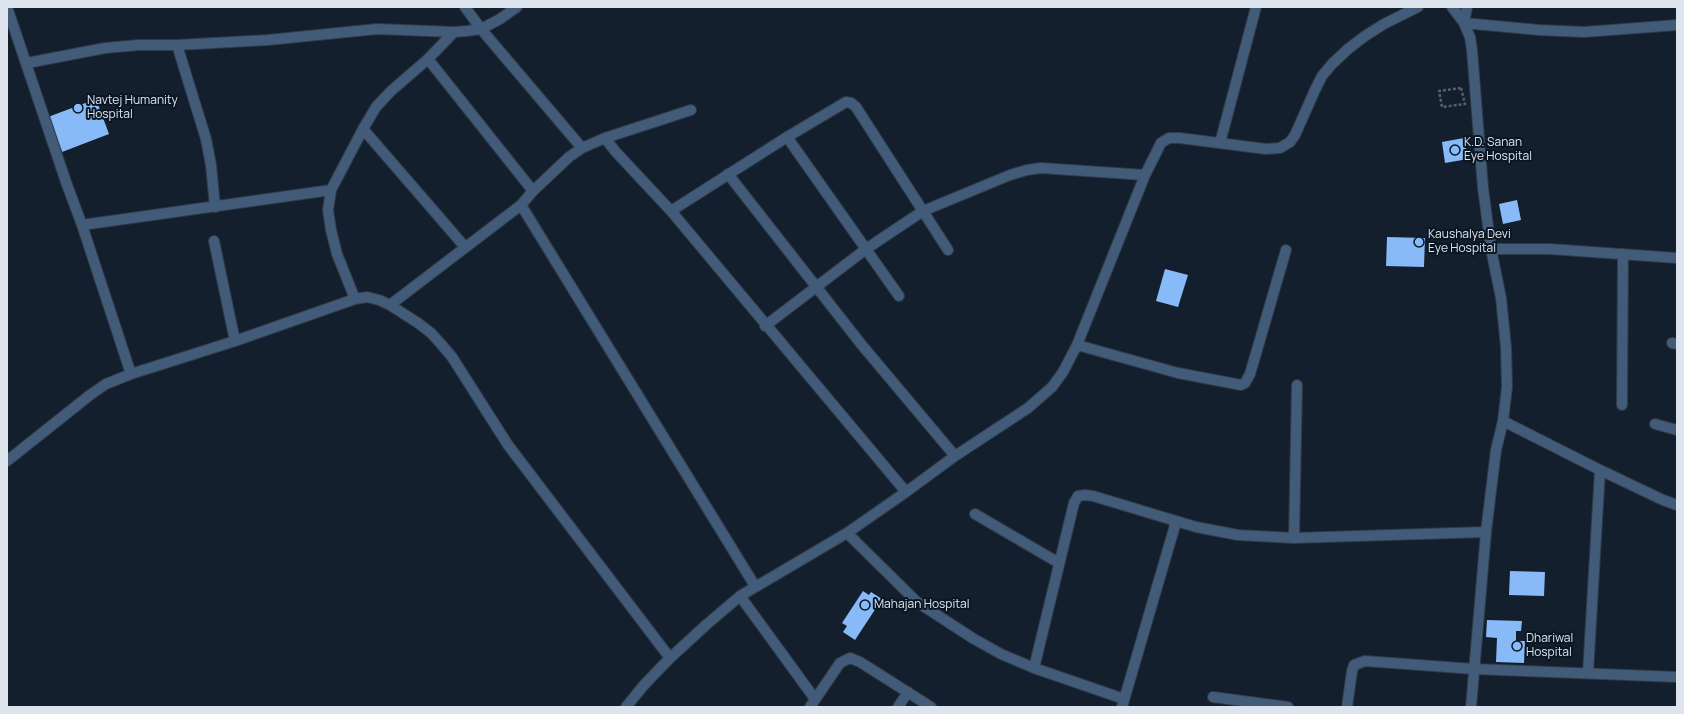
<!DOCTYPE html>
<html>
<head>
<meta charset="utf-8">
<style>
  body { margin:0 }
  #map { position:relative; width:1684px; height:714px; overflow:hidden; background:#141f2d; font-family:Manrope,sans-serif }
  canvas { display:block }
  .frame { position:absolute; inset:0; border:8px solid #dde4ee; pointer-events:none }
</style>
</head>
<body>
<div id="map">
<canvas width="1684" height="714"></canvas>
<div class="frame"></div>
</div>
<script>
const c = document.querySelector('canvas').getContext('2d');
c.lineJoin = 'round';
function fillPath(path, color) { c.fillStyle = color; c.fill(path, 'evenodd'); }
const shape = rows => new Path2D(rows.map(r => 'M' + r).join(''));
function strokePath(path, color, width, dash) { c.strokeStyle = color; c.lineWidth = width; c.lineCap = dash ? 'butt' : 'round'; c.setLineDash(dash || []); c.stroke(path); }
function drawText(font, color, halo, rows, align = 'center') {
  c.font = font + ' Manrope,sans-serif'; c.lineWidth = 4; c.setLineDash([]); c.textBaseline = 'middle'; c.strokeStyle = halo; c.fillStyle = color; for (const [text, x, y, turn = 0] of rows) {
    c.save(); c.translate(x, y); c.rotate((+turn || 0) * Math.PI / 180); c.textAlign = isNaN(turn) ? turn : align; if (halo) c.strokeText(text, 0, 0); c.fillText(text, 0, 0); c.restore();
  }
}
const building = shape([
  [96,99,109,134,62,152,48,117],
  [1464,138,1468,159,1445,163,1442,142],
  [1517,200,1521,220,1503,224,1499,204],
  [1387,237,1425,238,1424,267,1386,266],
  [1165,269,1188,275,1178,307,1156,301],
  [1510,571,1545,572,1544,596,1509,595],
  [863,591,869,595,871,592,882,599,855,640,843,632,847,626,842,623],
  [1487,620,1522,621,1521,631,1516,631,1516,641,1525,641,1524,663,1496,662,1497,638,1486,637]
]);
const path = shape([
  [1461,88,1465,104,1442,107,1439,91,1461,88]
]);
const minor = shape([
  [7,7,66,182,82,225,131,374],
  [465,7,481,29,582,148],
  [1452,7,1464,23,1470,37,1472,50,1483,188,1491,249,1501,298,1506,347,1507,387,1503,421,1496,450,1486,532,1471,707],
  [1467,7,1464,23,1539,30,1584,32,1677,25],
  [177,45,206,139,211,165,215,207],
  [428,59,533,191],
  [27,63,105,48,139,45,177,45,268,40,377,29,454,32,467,31,481,29,500,19,517,7],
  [363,129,465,247],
  [787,137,899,296],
  [605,138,615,151,671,211,906,492],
  [1220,143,1256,7],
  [728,174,861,344,955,456],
  [521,205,755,586],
  [671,211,787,137,846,102,851,103,856,107,948,250],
  [82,225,331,190],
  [214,241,235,341],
  [1491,249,1550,249,1677,258],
  [355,299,337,254,331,230,328,210,331,190,363,129,376,107,391,91,428,59,454,32],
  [390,305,521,205,533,191,569,157,582,148,605,138,691,110],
  [765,326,866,249,923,211,1010,175,1027,170,1041,168,1145,175],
  [1672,343,1677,344],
  [1077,345,1178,373,1241,385,1245,383,1250,374,1286,250],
  [1622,405,1623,254],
  [1503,421,1600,470,1663,500,1677,505],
  [1655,424,1677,430],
  [7,461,90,395,106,384,131,374,235,341,355,299,367,297,379,300,390,305,418,323,431,333,441,344,452,357,508,445,670,658],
  [975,514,1059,563],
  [847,533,917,602,974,639,1001,654,1034,668,1124,699],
  [1294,538,1297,385],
  [740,596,815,699],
  [1034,668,1074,503,1078,496,1085,495,1093,496,1196,527,1238,535,1294,538,1486,532],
  [1588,673,1600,470],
  [1213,697,1288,707],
  [626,707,644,685,670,658,706,625,740,596,847,533,906,492,955,456,1028,408,1052,387,1063,372,1077,345,1145,175,1161,143,1169,138,1180,138,1266,149,1280,148,1290,142,1295,135,1315,90,1322,76,1332,64,1348,49,1365,36,1384,24,1418,7],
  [810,707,840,663,850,658,860,662,931,707],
  [898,707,908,692],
  [1122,707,1176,522],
  [1347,707,1352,671,1354,665,1365,661,1474,669,1677,677]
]);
const markers = [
  [78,108,5,"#87bbfc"],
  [1455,150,5,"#87bbfc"],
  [1419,242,5,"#87bbfc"],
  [865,605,5,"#87bbfc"],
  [1517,646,5,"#87bbfc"]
];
const poiNames = [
  ["Navtej Humanity",87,101],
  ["Hospital",87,115],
  ["K.D. Sanan",1464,143],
  ["Eye Hospital",1464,157],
  ["Kaushalya Devi",1428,235],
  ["Eye Hospital",1428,249],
  ["Mahajan Hospital",874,605],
  ["Dhariwal",1526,639],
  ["Hospital",1526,653]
];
fillPath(building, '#89baf8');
strokePath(minor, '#303b48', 12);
strokePath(path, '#565f6c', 2.5, [3, 2]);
strokePath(minor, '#425b79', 10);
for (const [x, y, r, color] of markers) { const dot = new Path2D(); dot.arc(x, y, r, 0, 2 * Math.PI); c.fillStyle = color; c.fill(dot); strokePath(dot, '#0b1623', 1.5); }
drawText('12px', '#dde4ee', '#0b1623', poiNames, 'left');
</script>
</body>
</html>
